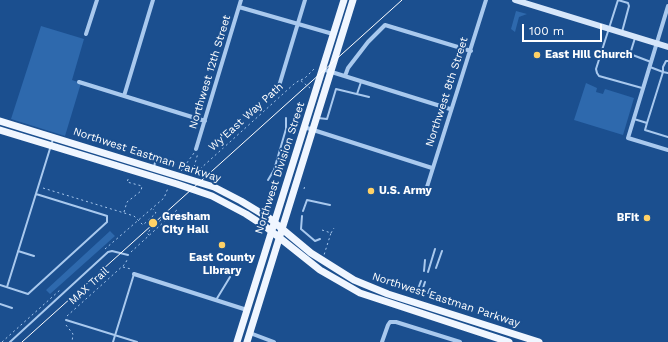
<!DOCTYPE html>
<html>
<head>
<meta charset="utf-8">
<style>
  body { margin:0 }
  #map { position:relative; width:668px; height:342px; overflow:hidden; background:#1b4f8f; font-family:"Work Sans",sans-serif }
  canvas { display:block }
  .scale { position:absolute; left:522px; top:24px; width:80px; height:18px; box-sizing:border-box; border:2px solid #fff; border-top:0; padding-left:5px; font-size:12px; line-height:14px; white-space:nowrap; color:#fff; -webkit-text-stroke:3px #1b4f8f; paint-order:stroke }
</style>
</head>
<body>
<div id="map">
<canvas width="668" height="342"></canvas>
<div class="scale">100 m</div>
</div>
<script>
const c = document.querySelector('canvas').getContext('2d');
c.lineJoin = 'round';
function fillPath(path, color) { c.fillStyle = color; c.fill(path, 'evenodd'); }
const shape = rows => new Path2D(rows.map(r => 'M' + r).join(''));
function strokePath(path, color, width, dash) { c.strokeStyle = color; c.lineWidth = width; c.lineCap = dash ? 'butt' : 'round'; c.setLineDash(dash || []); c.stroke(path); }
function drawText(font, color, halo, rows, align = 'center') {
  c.font = font + ' "Work Sans",sans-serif'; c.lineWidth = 4; c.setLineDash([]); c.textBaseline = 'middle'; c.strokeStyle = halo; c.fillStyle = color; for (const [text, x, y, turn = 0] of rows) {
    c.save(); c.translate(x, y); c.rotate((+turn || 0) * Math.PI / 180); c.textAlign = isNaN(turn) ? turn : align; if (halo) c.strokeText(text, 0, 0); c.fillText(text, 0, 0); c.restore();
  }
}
const green = shape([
  [516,11,527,14,519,17,515,32,511,29],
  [41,26,84,39,72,80,81,83,65,136,11,119],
  [586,83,597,88,596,92,603,94,605,89,634,98,623,135,574,120],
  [110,231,115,236,50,294,46,290]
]);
const path = shape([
  [301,80,305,78,315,68],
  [194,167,198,153],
  [181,171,194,153],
  [187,172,194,167,200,169,294,84,300,80,310,88],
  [43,188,134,216,143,225,156,213,153,209],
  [304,189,305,185],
  [124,212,127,202,141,191,142,186,127,182,129,177],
  [322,230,331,233,324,255],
  [331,233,334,228],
  [149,235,147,233,164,217,166,219],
  [105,249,164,198,168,188],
  [131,252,178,209],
  [123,267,131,269],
  [67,316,125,264,127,260],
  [66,325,73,334,72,342],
  [2,342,60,290]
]);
const lane = shape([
  [622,32,629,6,628,3,618,0,596,69,597,73,599,76,642,88],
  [635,38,630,54,651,62],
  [668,61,666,61,663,67,663,72,668,73],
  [357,94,361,82],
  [318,118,327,119,336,89,369,97],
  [634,119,647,123,645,130,668,137],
  [647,123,663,72,650,67],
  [154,167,156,158,175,164],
  [268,180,274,170,286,129,286,118],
  [303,211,307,200,330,205],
  [302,216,301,229,315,241,320,239],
  [18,251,34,256],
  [436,268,442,251],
  [424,271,425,260],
  [428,272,435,249],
  [0,285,28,294,107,222,107,216,104,215,36,194],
  [7,287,53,139],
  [418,289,421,281],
  [422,291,425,282],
  [428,293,430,289],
  [216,300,230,277],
  [0,304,12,308],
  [66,320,137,342],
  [10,342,108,252,112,251,128,255],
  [113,342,134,274]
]);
const street = shape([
  [668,6,628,138,668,150],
  [239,7,333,34],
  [86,34,97,0],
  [322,69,450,109],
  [345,76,348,68,368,42,385,25,471,51],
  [79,82,205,121],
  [279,86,305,0],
  [124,96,153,0],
  [304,127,432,168],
  [196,149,241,0],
  [426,190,486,0],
  [134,274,247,310],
  [250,333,274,342],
  [382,342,388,325,390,322,396,322,460,342]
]);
const secondary = shape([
  [515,0,668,47]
]);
const primary = shape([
  [0,121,214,187,241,201,269,218,311,253,354,280,388,294,539,342],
  [0,130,177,184,212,196,246,214,266,227,320,270,360,293,509,342],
  [237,342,344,0],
  [247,342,353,0]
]);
const tram = shape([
  [22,342,402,0]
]);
const markers = [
  [537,55,4,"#ffd166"],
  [371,191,4,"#ffd166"],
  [647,218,4,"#ffd166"],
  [153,223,5,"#ffd166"],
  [222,245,4,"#ffd166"]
];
const poiNames = [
  ["East Hill Church",545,55],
  ["U.S. Army",379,191],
  ["Gresham",162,217],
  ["City Hall",162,230],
  ["BFit",639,218,"right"],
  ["East County",222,258,"center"],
  ["Library",222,271,"center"]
];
const streetNames = [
  ["Northwest 12th Street",210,72,-73],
  ["Northwest 8th Street",447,92,-72],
  ["Wy'East Way Path",246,117,-42],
  ["Northwest Eastman Parkway",147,155,18],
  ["Northwest Division Street",280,168,-72],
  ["MAX Trail",89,286,-42],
  ["Northwest Eastman Parkway",446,300,18]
];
fillPath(green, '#2e69ad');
strokePath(path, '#a9c9ee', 1, [2, 3]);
strokePath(lane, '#a9c9ee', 2);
strokePath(street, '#a9c9ee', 4);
strokePath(secondary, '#d6e6fa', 6);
strokePath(primary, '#f0f6ff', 7);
strokePath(tram, '#fff', 1);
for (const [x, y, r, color] of markers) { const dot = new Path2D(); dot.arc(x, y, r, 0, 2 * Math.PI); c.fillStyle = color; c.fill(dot); strokePath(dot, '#1b4f8f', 1.5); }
drawText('bold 11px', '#fff', '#1b4f8f', poiNames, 'left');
drawText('11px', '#fff', '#1b4f8f', streetNames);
</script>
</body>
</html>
